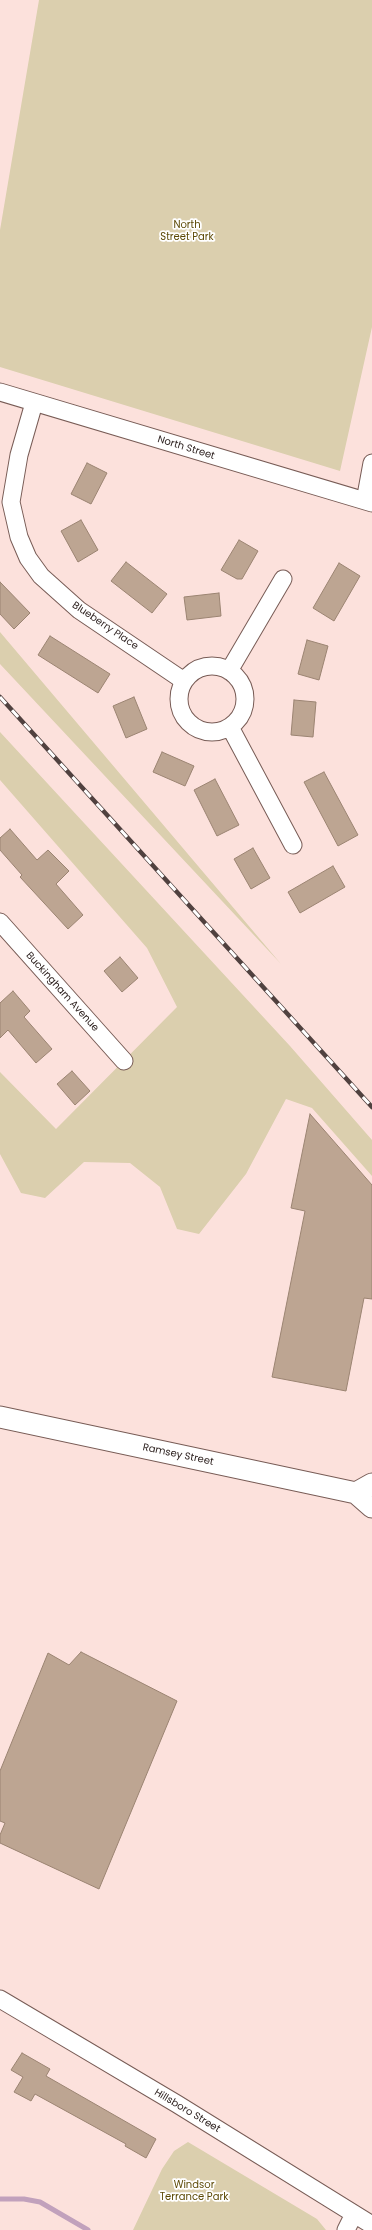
<!DOCTYPE html>
<html>
<head>
<meta charset="utf-8">
<style>
  body { margin:0 }
  canvas { display:block; background:#fce1dc }
</style>
</head>
<body>
<canvas width="372" height="2230"></canvas>
<script>
const c = document.querySelector('canvas').getContext('2d');
c.lineJoin = 'round';
function fillPath(path, color) { c.fillStyle = color; c.fill(path, 'evenodd'); }
const shape = rows => new Path2D(rows.map(r => 'M' + r).join(''));
function strokePath(path, color, width, dash) { c.strokeStyle = color; c.lineWidth = width; c.lineCap = dash ? 'butt' : 'round'; c.setLineDash(dash || []); c.stroke(path); }
function drawText(font, color, halo, rows, align = 'center') {
  c.font = font + ' Poppins,sans-serif'; c.lineWidth = 3.5; c.setLineDash([]); c.textBaseline = 'middle'; c.strokeStyle = halo; c.fillStyle = color; for (const [text, x, y, turn = 0] of rows) {
    c.save(); c.translate(x, y); c.rotate((+turn || 0) * Math.PI / 180); c.textAlign = isNaN(turn) ? turn : align; if (halo) c.strokeText(text, 0, 0); c.fillText(text, 0, 0); c.restore();
  }
}
const green = shape([
  [39,0,372,0,372,327,340,471,0,367,0,230],
  [0,632,281,964,0,664],
  [0,732,290,1046,372,1140,372,1176,312,1108,286,1099,246,1174,199,1234,177,1229,160,1187,130,1163,84,1162,45,1198,21,1193,0,1154,0,1072,56,1129,177,1007,147,948,0,780],
  [188,2142,317,2219,326,2230,133,2230,162,2169,174,2151]
]);
const stream = shape([
  [0,2199,24,2199,40,2202,88,2230]
]);
const building = shape([
  [87,463,107,473,91,504,71,494,87,463],
  [81,520,98,550,78,562,61,531,81,520],
  [239,540,258,551,242,579,237,579,221,570,239,540],
  [126,562,167,594,152,613,111,581,126,562],
  [339,563,360,576,334,621,313,608,339,563],
  [0,582,30,613,14,629,0,614,0,582],
  [219,593,221,616,187,620,184,597,219,593],
  [50,636,110,674,98,693,38,655,50,636],
  [307,640,328,646,319,680,298,674,307,640],
  [134,697,147,729,126,738,113,706,134,697],
  [294,700,316,702,313,737,291,735,294,700],
  [162,752,194,766,185,786,153,772,162,752],
  [324,772,358,835,338,846,304,782,324,772],
  [215,779,239,825,217,836,194,790,215,779],
  [10,829,37,860,48,850,69,871,56,884,83,915,68,929,20,877,22,875,0,850,0,838,10,829],
  [253,848,270,878,251,889,234,859,253,848],
  [333,866,345,887,300,913,288,892,333,866],
  [120,957,138,978,122,992,104,971,120,957],
  [13,991,30,1011,24,1017,52,1049,36,1063,8,1030,0,1038,0,1003,13,991],
  [72,1071,90,1091,75,1105,57,1084,72,1071],
  [310,1114,372,1185,372,1299,364,1298,346,1391,272,1377,305,1211,291,1208,310,1114],
  [81,1652,177,1701,99,1889,0,1843,0,1835,5,1823,0,1821,0,1771,48,1653,69,1665,81,1652],
  [22,2053,50,2069,46,2076,156,2139,146,2158,125,2146,126,2144,35,2094,31,2101,14,2092,23,2077,11,2070,22,2053]
]);
const minor = shape([
  [0,392,372,503],
  [34,403,19,455,11,502,19,537,28,558,41,576,79,610,184,681],
  [365,501,372,463],
  '179 699a33 33 0 1 1 66 0a33 33 0 1 1-66 0Z',
  [229,671,283,579],
  [230,727,293,845],
  [0,922,124,1061],
  [0,1999,177,2104,372,2225],
  [346,2230,354,2214]
]);
const major = shape([
  [0,1417,356,1493,372,1507],
  [356,1493,372,1484]
]);
const rail = shape([
  [0,697,372,1107]
]);
const parkNames = [
  ["North",187,225],
  ["Street Park",187,237],
  ["Windsor",194,2185],
  ["Terrance Park",194,2197]
];
const streetNames = [
  ["North Street",186,448,17],
  ["Blueberry Place",105,626,34],
  ["Buckingham Avenue",62,992,48],
  ["Ramsey Street",178,1455,12],
  ["Hillsboro Street",187,2111,31]
];
fillPath(green, '#dbcfae');
strokePath(stream, '#c1a1bc', 5);
fillPath(building, '#bda592');
strokePath(building, '#9b8472', 1);
strokePath(minor, '#785c56', 19);
strokePath(major, '#785c56', 23);
strokePath(minor, '#fff', 17);
strokePath(major, '#fff', 21);
strokePath(rail, '#50413f', 4.5);
strokePath(rail, '#fff', 3, [9]);
drawText('10px', '#5d4a06', '#fff', parkNames);
drawText('10px', '#2e2220', '#fff', streetNames);
</script>
</body>
</html>
